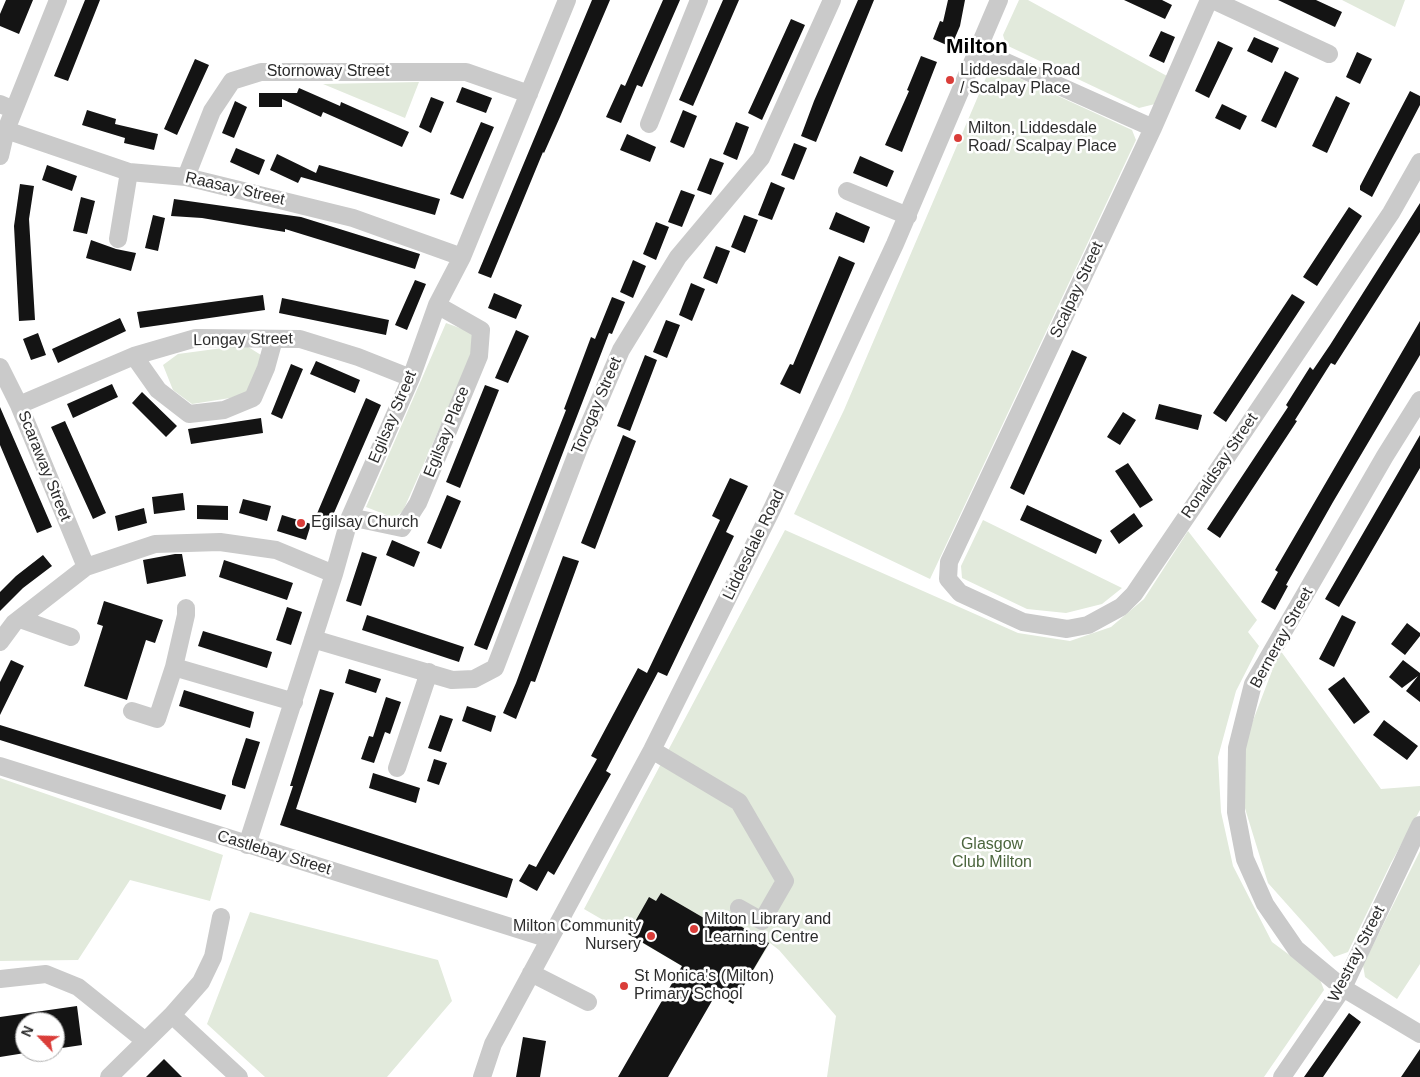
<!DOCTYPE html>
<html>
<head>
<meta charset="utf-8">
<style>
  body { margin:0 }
  #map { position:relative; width:1420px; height:1077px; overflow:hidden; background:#fff; font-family:Helvetica,sans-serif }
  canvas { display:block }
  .north { position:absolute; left:15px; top:1012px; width:50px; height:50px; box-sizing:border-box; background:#fff; border:1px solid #ababab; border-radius:50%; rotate:294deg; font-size:14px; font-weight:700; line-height:20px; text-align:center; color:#2d2d2d }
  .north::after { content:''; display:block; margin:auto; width:18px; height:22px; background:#da3d39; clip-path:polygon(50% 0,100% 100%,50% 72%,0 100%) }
</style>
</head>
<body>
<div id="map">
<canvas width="1420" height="1077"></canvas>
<div class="north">N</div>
</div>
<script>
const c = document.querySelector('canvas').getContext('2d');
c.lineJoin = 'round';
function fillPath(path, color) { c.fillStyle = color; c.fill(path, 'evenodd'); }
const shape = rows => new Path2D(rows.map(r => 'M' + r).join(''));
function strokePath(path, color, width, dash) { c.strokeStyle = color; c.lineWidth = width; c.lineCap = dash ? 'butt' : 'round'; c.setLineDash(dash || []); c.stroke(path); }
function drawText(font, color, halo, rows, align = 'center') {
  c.font = font + ' Helvetica,sans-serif'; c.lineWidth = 5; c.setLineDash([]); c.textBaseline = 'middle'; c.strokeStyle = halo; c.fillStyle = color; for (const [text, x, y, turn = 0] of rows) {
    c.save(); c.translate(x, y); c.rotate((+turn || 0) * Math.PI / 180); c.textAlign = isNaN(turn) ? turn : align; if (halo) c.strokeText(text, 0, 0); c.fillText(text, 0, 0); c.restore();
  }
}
const green = shape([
  [1019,0,1028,0,1167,76,1155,104,1139,108,1006,45,1003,35],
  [1342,0,1405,0,1395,27],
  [997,68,1132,130,1136,140,930,579,794,514,844,410,988,73],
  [419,82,405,118,323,84],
  [446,323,471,332,476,345,403,511,394,518,366,507],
  [245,345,261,355,249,395,192,404,173,390,163,365,178,354],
  [983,520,1122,588,1102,604,1066,613,1027,609,962,578,961,566],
  [785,530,1018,633,1070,641,1111,627,1144,599,1188,531,1257,620,1248,632,1259,646,1236,691,1218,757,1221,812,1233,866,1272,942,1319,977,1324,990,1264,1077,827,1077,836,1016,779,950,770,943,733,1004,716,994,682,966,584,909],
  [1280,650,1381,789,1420,786,1420,810,1391,863,1348,952,1334,957,1268,883,1243,802,1244,744],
  [0,778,223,855,210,901,130,880,78,960,0,961],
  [1420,851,1420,964,1397,999,1365,977,1363,965],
  [250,912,438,960,452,1001,387,1077,265,1077,207,1024]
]);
const building = shape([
  [6,0,33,0,19,34,0,26,0,14],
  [85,0,100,0,68,81,54,76],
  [592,0,610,0,560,117,544,153,543,152,491,278,478,273],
  [663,0,680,0,642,87,637,85,621,123,606,117,621,84,625,86],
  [723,0,739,0,693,106,679,100],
  [858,0,874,0,816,142,801,136,814,101],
  [948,0,965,0,960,26,951,47,933,39,940,21,943,22],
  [1124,0,1162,0,1172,5,1165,19],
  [1278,0,1316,0,1342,12,1335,27],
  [791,19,805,25,762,120,748,113],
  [1161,31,1175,37,1164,63,1149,56],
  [1254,37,1279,48,1272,63,1247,51],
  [1218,41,1233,48,1209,98,1195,91],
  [1357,52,1372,59,1360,84,1346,77],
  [921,56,937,62,902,152,885,145,909,91,907,90],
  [195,59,209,65,177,135,164,129],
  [1285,71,1299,78,1276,128,1261,121],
  [462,87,492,98,486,113,456,102],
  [299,88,340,106,341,102,409,132,402,147,323,112,321,117,282,99,282,107,259,107,259,93,297,93],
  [1410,91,1420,96,1420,105,1372,197,1360,190,1360,186],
  [1336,96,1350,103,1327,153,1312,146],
  [431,97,444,102,431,133,419,127],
  [235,101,247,107,234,138,222,133],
  [1222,104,1247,116,1240,130,1215,118],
  [87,110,116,119,115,124,158,134,154,150,124,143,125,138,82,125],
  [683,110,697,116,684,148,670,142],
  [481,122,494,127,463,199,450,194],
  [736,122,749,127,737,160,723,154],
  [627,134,656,147,650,162,620,150],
  [794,143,807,148,794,180,781,175],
  [236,148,265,160,259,175,230,162],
  [277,154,316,173,319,165,440,199,435,215,301,177,298,183,270,170],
  [860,156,894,171,887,187,853,173],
  [710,158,724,163,711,195,697,190],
  [47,165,77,176,72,191,42,180],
  [771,182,785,188,772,220,758,215],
  [20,184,34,186,29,219,35,320,19,321,14,226],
  [681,190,695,195,682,227,668,222],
  [81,197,95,201,87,234,73,231],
  [174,199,301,217,420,254,415,269,285,229,285,232,202,218,171,216],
  [1420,203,1420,232,1335,365,1331,363,1295,420,1297,421,1220,538,1207,529,1288,407,1286,405,1310,367,1313,370,1330,345],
  [1349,207,1362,216,1317,286,1303,277],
  [836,212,870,227,864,243,829,229],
  [153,215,165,218,158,251,145,248],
  [744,215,758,220,745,253,731,247],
  [656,222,669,227,656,260,643,254],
  [91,240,116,249,136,253,131,271,86,258],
  [716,246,730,251,717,284,703,278],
  [839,256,855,263,800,394,780,384,790,364,793,365],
  [633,260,646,266,633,298,620,292],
  [415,280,426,284,407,330,395,325],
  [691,283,705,289,692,321,679,315],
  [494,293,522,305,516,319,488,308],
  [1292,294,1305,302,1226,422,1213,413],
  [263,295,265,310,140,328,137,312],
  [612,297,625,302,612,334,609,333,487,650,474,645,566,410,564,409,591,337,595,339],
  [282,298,389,320,386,335,279,313],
  [120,318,126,331,58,363,52,349],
  [666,320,680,325,667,358,653,352],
  [1420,321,1420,355,1333,502,1286,585,1288,586,1275,610,1261,602,1278,572,1275,570],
  [516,330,529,336,508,383,495,378],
  [38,333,46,355,31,360,23,339],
  [1072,350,1087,357,1024,495,1010,488],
  [645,355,657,360,630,431,617,426],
  [316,361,360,380,355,393,310,374],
  [291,364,303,369,282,419,271,414],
  [112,384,118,397,73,418,67,404],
  [485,385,499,390,460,488,446,482],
  [142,392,177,426,166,437,132,403],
  [366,398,381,405,330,522,316,516],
  [1159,404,1202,415,1198,430,1155,419],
  [0,407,52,527,37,533,0,445],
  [1123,412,1136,420,1120,445,1107,437],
  [261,418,263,433,191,444,188,429],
  [65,421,106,513,93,519,51,427],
  [623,435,636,441,595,549,581,543],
  [1420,435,1420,468,1339,607,1325,599],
  [1128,463,1153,500,1140,508,1115,471],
  [730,478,748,486,726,532,734,536,667,676,658,672,606,771,611,774,554,875,548,871,537,891,519,881,529,864,536,867,597,759,591,756,638,668,647,673,720,520,712,516],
  [183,493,185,510,154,514,152,497],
  [447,495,461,501,441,549,427,543],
  [243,499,271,506,267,521,239,513],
  [197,505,228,506,228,520,197,519],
  [1027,505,1102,540,1096,554,1020,520],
  [144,508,147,523,118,531,115,516],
  [1134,513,1143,526,1119,544,1110,531],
  [282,515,311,524,306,540,277,531],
  [392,540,420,552,414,567,386,555],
  [362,552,377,557,361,606,346,601],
  [175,554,182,554,186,576,147,584,143,560],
  [43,555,52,566,23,588,0,611,0,592,16,576],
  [563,556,579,561,535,682,531,681,516,719,503,713,516,683],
  [224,560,293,583,287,600,219,577],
  [104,601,163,620,155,643,146,640,127,700,84,686,103,626,97,624],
  [287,607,302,612,291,645,276,640],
  [367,615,464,647,459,662,362,630],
  [1342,615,1356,622,1334,667,1319,659],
  [1407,623,1420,633,1420,636,1405,655,1391,644],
  [203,631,272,652,267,668,198,646],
  [11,660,24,666,0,715,0,682],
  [1403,660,1420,673,1420,702,1406,691,1418,676,1402,688,1389,677],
  [349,669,381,679,376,693,345,683],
  [1344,677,1370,712,1354,724,1328,689],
  [320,689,334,693,296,809,513,879,507,898,280,825,293,786,290,786],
  [184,690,254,712,250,728,179,706],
  [386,697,401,702,390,734,385,732,374,763,361,759,369,736,373,737],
  [467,706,496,716,491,732,462,721],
  [440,715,453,719,441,752,428,748],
  [1384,720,1418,746,1407,760,1373,735],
  [0,725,226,795,221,810,0,740],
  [246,738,260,742,245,789,232,785,232,781],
  [434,759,447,763,439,785,427,781],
  [373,773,420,788,416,803,369,788],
  [661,893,709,921,715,911,769,943,733,1004,716,994,668,1077,618,1077,682,966,628,934,649,897,656,901],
  [77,1006,82,1045,55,1049,55,1022,25,1022,25,1053,0,1057,0,1017],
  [1349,1013,1361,1022,1323,1077,1304,1077],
  [523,1037,546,1041,540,1077,516,1077],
  [1420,1049,1420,1077,1401,1077],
  [164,1059,182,1077,146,1077]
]);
const minor = shape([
  [1209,0,1153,128,949,562,948,579,960,593,1023,622,1067,629,1088,625,1121,607,1134,594,1193,507,1391,213,1420,162],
  [1213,0,1329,54],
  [979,50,1153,128],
  [0,104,14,110],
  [649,124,699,0],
  [6,130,129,172,186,177,353,218,462,257],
  [0,156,6,130,58,0],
  [186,177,212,111,232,81,261,72,466,72,529,94],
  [847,191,908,216],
  [118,239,129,172],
  [134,356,158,390,189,414,224,410,253,398,266,368,274,339],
  [0,367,19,405,86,567],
  [1420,400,1385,456,1253,684,1237,748,1236,812,1245,859,1265,904,1296,949,1343,988,1420,1034],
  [19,405,134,356,196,338,300,339,358,357,411,378],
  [350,517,402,528,418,503,479,356,481,330,437,305],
  [20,619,71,637],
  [313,639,452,680,474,679,495,668,579,448,621,350,678,257,761,158,832,0],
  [0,642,14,623,86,567,155,544,220,542,276,550,334,574],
  [174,667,186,615,186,608],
  [132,711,157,719,174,667,294,702],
  [652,750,739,802,785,881,762,921,739,908],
  [0,766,549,939],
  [397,768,429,672],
  [247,845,334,574,350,517,411,378,437,305,462,257,567,0],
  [531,973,588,1002],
  [0,979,46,974,78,987,144,1040],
  [172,1015,239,1077],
  [109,1077,172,1015,201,982,213,957,221,917],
  [482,1077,493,1044,652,750,772,509,895,244,999,0],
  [1282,1077,1343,988,1420,825]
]);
const markers = [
  [950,80,5,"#da3d39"],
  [958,138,5,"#da3d39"],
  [301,523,5,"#da3d39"],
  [694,929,5,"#da3d39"],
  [651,936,5,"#da3d39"],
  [624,986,5,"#da3d39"]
];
const poiNames = [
  ["Liddesdale Road",960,71],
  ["/ Scalpay Place",960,89],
  ["Milton, Liddesdale",968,129],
  ["Road/ Scalpay Place",968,147],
  ["Egilsay Church",311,523],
  ["Milton Library and",704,920],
  ["Learning Centre",704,938],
  ["Milton Community",641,927,"right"],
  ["Nursery",641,945,"right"],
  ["St Monica's (Milton)",634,977],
  ["Primary School",634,995]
];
const streetNames = [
  ["Stornoway Street",328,72],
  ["Raasay Street",235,189,13],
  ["Scalpay Street",1077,290,-65],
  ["Longay Street",243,340,-1],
  ["Torogay Street",597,406,-67],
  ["Egilsay Street",393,417,-67],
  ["Egilsay Place",447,432,-68],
  ["Scaraway Street",44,466,68],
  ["Ronaldsay Street",1220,466,-56],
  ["Liddesdale Road",754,545,-64],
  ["Berneray Street",1282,638,-61],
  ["Castlebay Street",274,853,17],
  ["Westray Street",1357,954,-63]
];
const parkNames = [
  ["Glasgow",992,845],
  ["Club Milton",992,863]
];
const districtNames = [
  ["Milton",977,47]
];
fillPath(green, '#e2eadc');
fillPath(building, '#141414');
strokePath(minor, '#cacaca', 18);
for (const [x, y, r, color] of markers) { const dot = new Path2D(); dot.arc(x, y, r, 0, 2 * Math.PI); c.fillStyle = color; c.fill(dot); strokePath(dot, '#fff', 2); }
drawText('16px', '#2d2d2d', '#fff', poiNames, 'left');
drawText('16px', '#2d2d2d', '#fff', streetNames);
drawText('16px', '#4c663e', '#fff', parkNames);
drawText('bold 21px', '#000', '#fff', districtNames);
</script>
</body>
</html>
